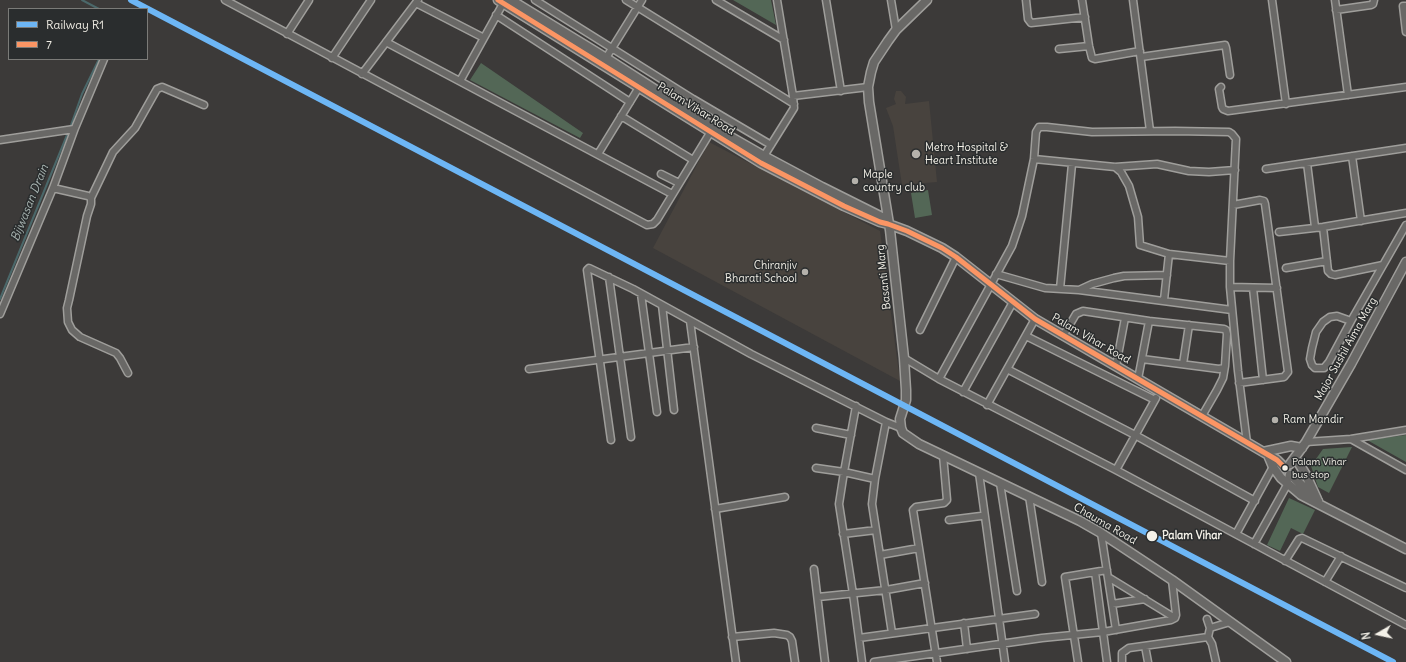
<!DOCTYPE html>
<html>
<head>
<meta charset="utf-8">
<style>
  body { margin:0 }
  #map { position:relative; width:1406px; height:662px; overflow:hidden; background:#3c3a39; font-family:Delius,sans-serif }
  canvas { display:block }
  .legend { position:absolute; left:8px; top:8px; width:140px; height:52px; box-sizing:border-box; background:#2a2d2e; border:1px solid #7b7b78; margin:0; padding:5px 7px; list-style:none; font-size:12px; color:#f4f1e8 }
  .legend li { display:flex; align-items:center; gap:8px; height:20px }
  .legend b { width:20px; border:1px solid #7b7b78 }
  .north { position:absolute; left:1358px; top:614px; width:40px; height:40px; -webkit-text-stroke:3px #2a2d2e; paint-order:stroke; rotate:261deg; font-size:11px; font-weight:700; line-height:16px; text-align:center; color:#f4f1e8 }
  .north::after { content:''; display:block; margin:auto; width:14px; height:18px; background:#f4f1e8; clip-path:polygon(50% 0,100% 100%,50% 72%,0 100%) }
</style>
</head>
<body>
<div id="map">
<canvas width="1406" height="662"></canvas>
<ul class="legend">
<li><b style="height:5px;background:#6db6f5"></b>Railway R1</li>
<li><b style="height:5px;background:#fb9564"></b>7</li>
</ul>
<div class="north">N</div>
</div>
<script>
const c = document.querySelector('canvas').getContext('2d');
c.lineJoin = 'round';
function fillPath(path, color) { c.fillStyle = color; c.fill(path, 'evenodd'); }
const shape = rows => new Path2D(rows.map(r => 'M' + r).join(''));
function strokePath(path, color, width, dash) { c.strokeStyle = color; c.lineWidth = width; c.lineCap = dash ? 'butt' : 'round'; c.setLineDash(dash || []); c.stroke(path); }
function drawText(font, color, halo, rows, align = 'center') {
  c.font = font + ' Delius,sans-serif'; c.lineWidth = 3; c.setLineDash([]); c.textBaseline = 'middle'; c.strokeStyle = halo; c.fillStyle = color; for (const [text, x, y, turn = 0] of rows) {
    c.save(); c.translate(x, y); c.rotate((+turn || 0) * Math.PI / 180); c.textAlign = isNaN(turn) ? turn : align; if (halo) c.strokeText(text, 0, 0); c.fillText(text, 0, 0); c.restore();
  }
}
const built = shape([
  [896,91,901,91,906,97,905,104,929,101,937,182,902,185,893,126,886,108,896,104,894,99],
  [709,142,880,231,900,381,653,248]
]);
const green = shape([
  [733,0,771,0,776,25],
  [481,63,583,133,580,138,470,80],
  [928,190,932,215,915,218,911,193],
  [1406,435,1406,462,1367,440],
  [1352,447,1329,493,1318,487,1311,466,1323,449],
  [1289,498,1315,510,1303,534,1291,528,1280,551,1267,545]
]);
const stream = shape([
  [82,0,99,9],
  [71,125,82,94,99,59],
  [0,299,67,135]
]);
const minor = shape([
  [225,0,647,225,653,224,657,220,713,128],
  [535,0,693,99,771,145],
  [626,0,794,104],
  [716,0,784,40],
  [826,0,841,91],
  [891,0,896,30],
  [1026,0,1028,19,1031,23,1085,17],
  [1082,0,1089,46,1092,58,1095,59,1140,51],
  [1133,0,1150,131],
  [1272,0,1286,104],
  [1335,0,1348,95],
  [416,3,484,38],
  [1406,6,1403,6,1406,32],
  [1336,10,1371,5,1373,4,1374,0],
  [496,15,630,102],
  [287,34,309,0],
  [386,42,672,194],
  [1059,49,1089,46],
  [1141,57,1225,45,1226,48,1230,75],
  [332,58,371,0],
  [606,58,642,0],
  [362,74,418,0],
  [460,81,505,0],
  [1221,87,1219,89,1222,107,1223,109,1228,111,1406,87],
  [793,96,868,87],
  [621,116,693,160],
  [0,140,74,129],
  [598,154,641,84],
  [764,156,794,108,793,96,777,0],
  [1352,156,1361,221],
  [1034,159,1115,167,1157,164,1189,171,1209,172,1235,170],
  [1307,163,1315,227],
  [1115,167,1121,172,1129,186,1138,217,1140,245,1169,254,1230,261],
  [1266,169,1406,148],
  [661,174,679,183],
  [53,188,88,196,91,198],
  [1233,205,1260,200,1264,201,1265,204,1288,372,1284,377,1239,383],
  [1323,227,1328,271,1331,274,1335,275,1383,265],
  [1279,232,1323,227,1406,213],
  [1286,268,1327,261],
  [996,274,1045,288,1079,290,1232,310],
  [609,277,631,437],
  [1230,287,1277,288],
  [1253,288,1263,380],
  [1060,289,1072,164],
  [1079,290,1092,284,1114,278,1124,276,1167,275],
  [641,294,657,412],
  [1164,300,1169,254],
  [662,305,674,410],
  [0,314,53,188,75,128,104,59],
  [690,321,736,662],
  [1351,321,1337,316,1330,317,1323,322,1316,332,1312,348,1310,359,1312,365,1315,368,1324,368,1329,362,1351,321,1406,225],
  [920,330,956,257],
  [1026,336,1155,400],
  [1063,336,1076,314,1083,311,1149,321,1224,329,1226,330,1227,334,1225,366,1223,378,1217,390,1202,416],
  [904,358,939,379,1116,470,1406,625],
  [1142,359,1219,369,1224,368],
  [1183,364,1189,325],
  [1116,366,1125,318],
  [529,369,694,347],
  [1007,369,1135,435,1255,501],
  [128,373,120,358,116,353,80,337,72,330,68,322,67,308,69,300,87,216,91,204,91,198,113,152,135,128,157,89,162,87,204,105],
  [939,379,1012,246,1022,216,1034,159,1036,132,1039,127,1047,127,1092,132,1175,131,1229,132,1232,134,1236,139,1230,261,1230,287,1238,371,1247,443],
  [1138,379,1149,321],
  [963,392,1013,302],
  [987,405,1035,319],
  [856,406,844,472,839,504,853,594,862,662],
  [886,422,875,479,872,504,892,633],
  [816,428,851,435],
  [1351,439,1406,470],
  [611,440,587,270,589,268,633,289,751,354,886,422,901,428],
  [1306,442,1351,439,1406,430],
  [816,468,844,472,875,479],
  [1116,470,1156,398],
  [979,473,1005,662],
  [1000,483,1017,591],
  [1029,496,1042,582],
  [715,509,785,497],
  [949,520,981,516],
  [1101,533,1116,630],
  [843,534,876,530],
  [1236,534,1274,465],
  [1254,544,1287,485,1289,474],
  [880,555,919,548],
  [1285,561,1299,539,1302,538,1406,588],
  [814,569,825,662],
  [1095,572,1107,662],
  [1108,577,1175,618],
  [1325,582,1341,556],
  [818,597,886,590,925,583],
  [1112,604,1145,599],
  [1207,619,1210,628,1208,637,1212,644,1216,662],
  [964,623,967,649],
  [1210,628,1230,622],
  [732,637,774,633,787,635,790,637,792,641,795,662],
  [859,638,1035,614],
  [1145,646,1148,662],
  [874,662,1042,638,1103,632,1171,620,1175,618,1176,615,1172,580],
  [937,662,913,510,916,507,944,503,947,500,943,455],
  [1078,662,1065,577,1107,570],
  [1122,662,1122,653,1129,648,1208,637]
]);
const tertiary = shape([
  [498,0,761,163,844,206,880,222,888,224,907,231,942,248,956,257,1035,319,1277,460,1285,468],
  [511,0,606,58,717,129,764,156,822,187,882,217,888,223],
  [927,0,896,30,888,41,874,62,871,72,868,87,869,102,890,230,904,358,906,390,906,400,900,419,901,428,903,433,919,444,1080,521,1101,533,1172,580,1286,662],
  [1263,452,1291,446,1302,448],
  [1268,455,1273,467,1281,478,1301,495,1406,549],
  [1298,462,1306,475,1317,499],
  [1290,464,1306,442,1351,364,1406,262],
  [1291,475,1318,501]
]);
const bus1 = shape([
  [498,0,761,163,844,206,880,222,888,224,907,231,942,248,956,257,1035,319,1277,460,1285,468]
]);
const rail1 = shape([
  [131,0,1393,662]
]);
const markers = [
  [916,154,5,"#b4b1ab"],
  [855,181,4,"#b4b1ab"],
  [805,272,4,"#b4b1ab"],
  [1275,420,4,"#b4b1ab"],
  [1285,468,3.5,"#f4f1e8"],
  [1152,536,6,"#f4f1e8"]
];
const busNames = [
  ["Palam Vihar",1292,462],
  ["bus stop",1292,475]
];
const streetNames = [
  ["Palam Vihar Road",696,109,32],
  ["Basanti Marg",884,277,-96],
  ["Palam Vihar Road",1091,339,30],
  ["Major Sushil Aima Marg",1346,349,-61],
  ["Chauma Road",1105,524,30]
];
const poiNames = [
  ["Metro Hospital &",925,148],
  ["Heart Institute",925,161],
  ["Maple",863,175],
  ["country club",863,188],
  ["Chiranjiv",797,266,"right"],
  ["Bharati School",797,279,"right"],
  ["Ram Mandir",1283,420]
];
const stopNames = [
  ["Palam Vihar",1162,536]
];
const waterNames = [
  ["Bijwasan Drain",30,203,-68]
];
fillPath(built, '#48433e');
fillPath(green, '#536756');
strokePath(stream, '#4b686a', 2);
strokePath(minor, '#9f9e9b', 9);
strokePath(tertiary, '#9f9e9b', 11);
strokePath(minor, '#696866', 6);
strokePath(tertiary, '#696866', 8);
strokePath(bus1, '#fb9564', 5);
strokePath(rail1, '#6db6f5', 6);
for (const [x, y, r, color] of markers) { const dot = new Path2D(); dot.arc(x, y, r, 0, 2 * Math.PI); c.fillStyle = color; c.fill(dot); strokePath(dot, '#2a2d2e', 1.5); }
drawText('10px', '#f4f1e8', '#2a2d2e', busNames, 'left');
drawText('11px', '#f4f1e8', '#2a2d2e', streetNames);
drawText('11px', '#f4f1e8', '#2a2d2e', poiNames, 'left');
drawText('bold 11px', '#f4f1e8', '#2a2d2e', stopNames, 'left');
drawText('italic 12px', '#a9b5b2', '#2a2d2e', waterNames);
</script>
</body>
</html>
